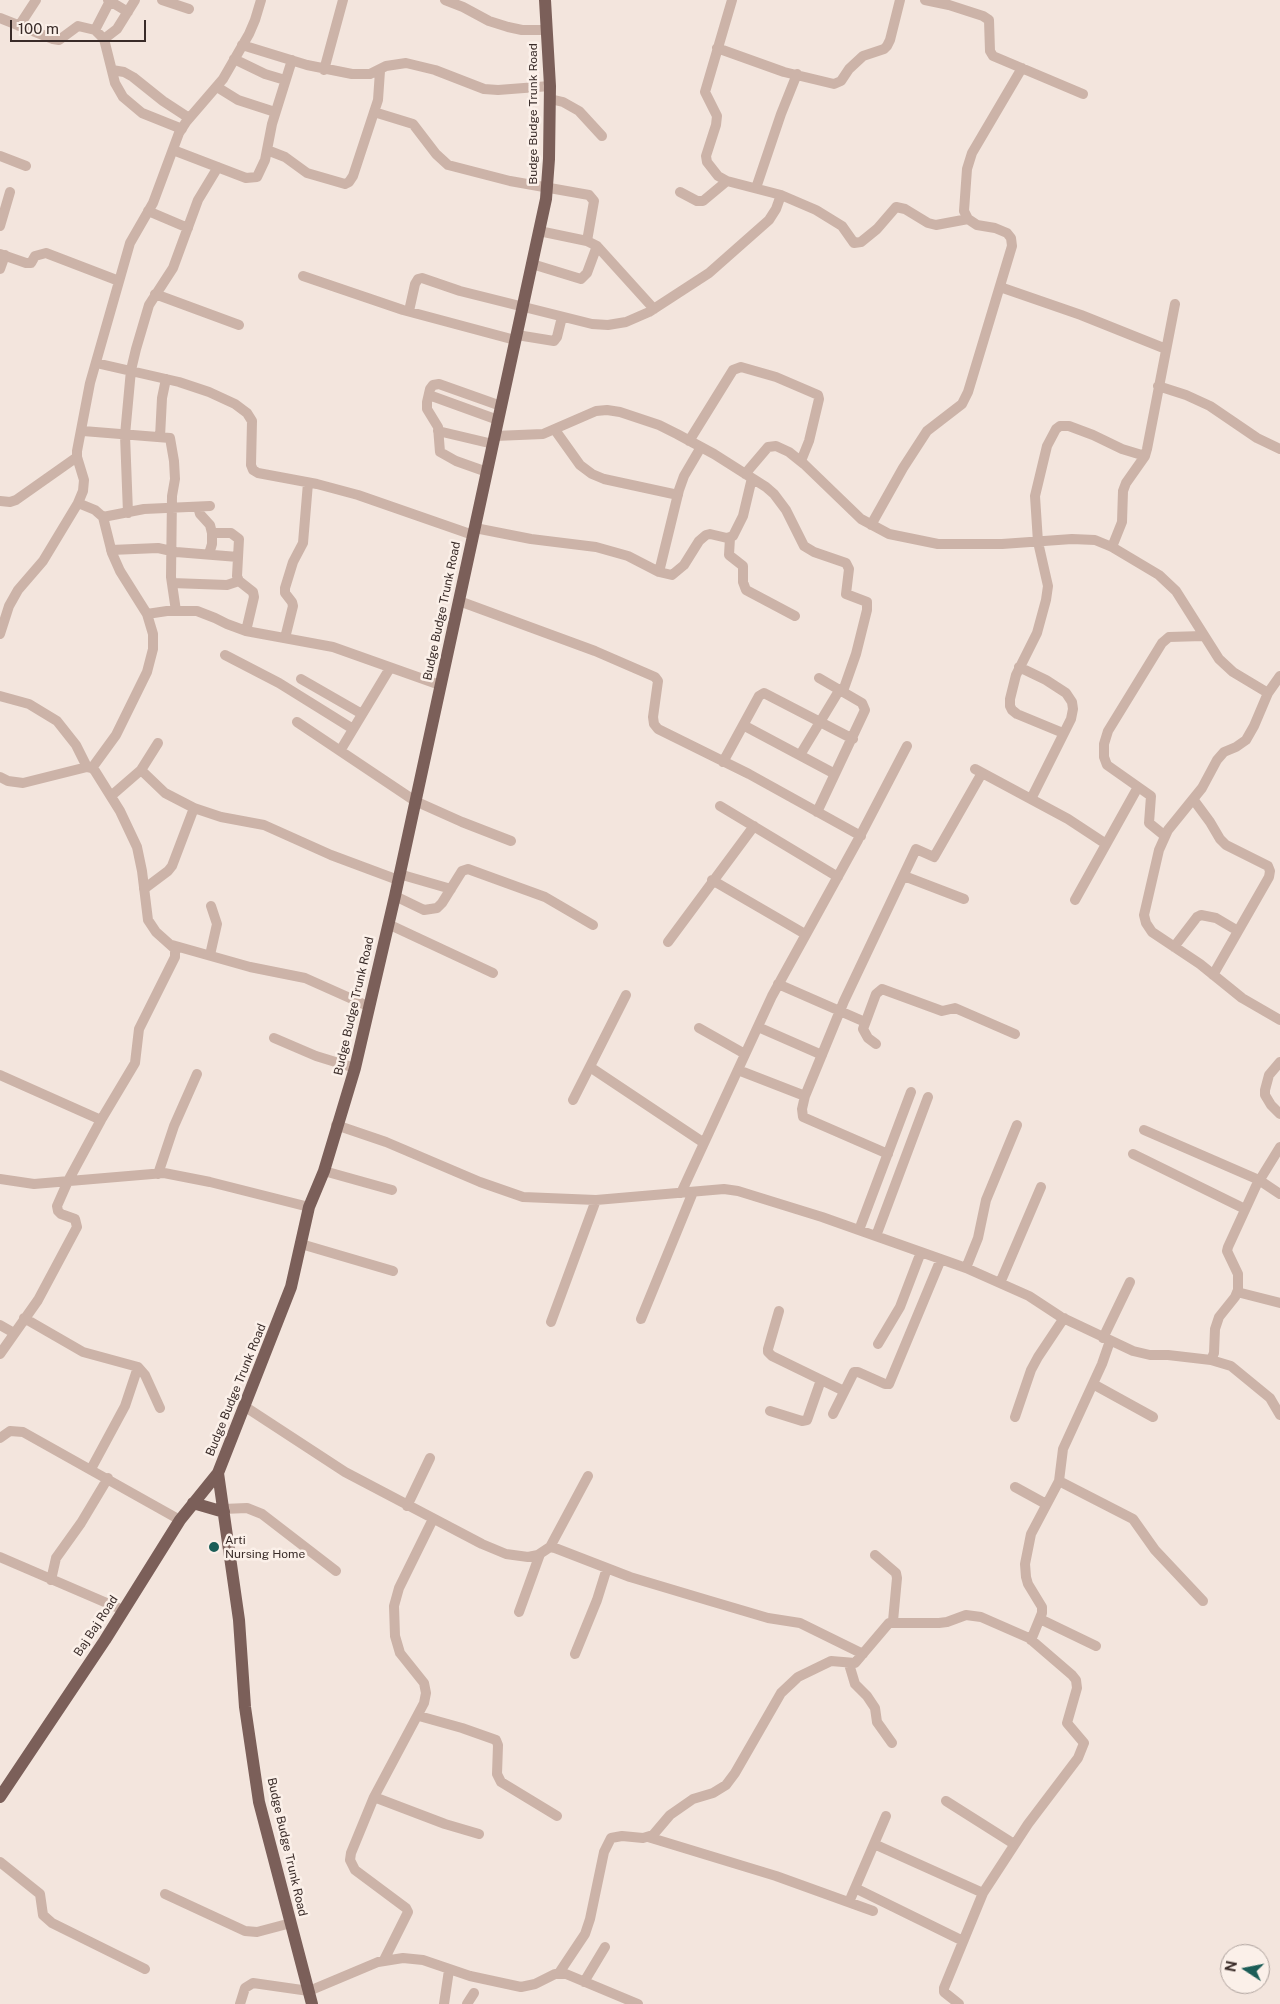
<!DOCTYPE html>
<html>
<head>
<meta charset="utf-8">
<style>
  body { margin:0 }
  #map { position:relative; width:1280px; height:2004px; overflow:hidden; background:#f3e5dd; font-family:"Public Sans",sans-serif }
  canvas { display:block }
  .north { position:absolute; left:1220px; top:1944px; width:50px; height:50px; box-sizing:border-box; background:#fbf0e9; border:1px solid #ada19c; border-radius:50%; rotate:281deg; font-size:14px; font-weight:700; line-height:20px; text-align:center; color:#392b28 }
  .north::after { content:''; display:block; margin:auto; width:18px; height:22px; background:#1b5d57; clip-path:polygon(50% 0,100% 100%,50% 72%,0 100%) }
  .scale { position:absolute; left:10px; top:20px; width:136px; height:22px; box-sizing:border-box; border:2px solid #392b28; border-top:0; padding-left:6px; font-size:15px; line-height:18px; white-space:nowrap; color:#392b28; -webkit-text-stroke:4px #fbf0e9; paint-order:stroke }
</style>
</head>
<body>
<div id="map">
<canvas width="1280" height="2004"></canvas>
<div class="north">N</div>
<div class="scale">100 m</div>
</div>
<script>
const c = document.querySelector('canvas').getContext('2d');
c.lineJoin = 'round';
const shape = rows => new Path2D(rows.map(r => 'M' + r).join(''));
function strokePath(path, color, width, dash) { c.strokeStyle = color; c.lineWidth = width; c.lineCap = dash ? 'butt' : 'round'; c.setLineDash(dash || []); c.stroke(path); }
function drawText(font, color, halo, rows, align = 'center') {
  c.font = font + ' "Public Sans",sans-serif'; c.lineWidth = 5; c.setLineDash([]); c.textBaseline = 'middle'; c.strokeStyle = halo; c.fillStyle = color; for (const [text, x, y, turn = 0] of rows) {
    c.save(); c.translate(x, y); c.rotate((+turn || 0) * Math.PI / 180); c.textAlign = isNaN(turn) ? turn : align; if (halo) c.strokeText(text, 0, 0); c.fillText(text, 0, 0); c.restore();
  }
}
const minor = shape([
  [108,0,128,12],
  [162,0,189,9],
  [445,0,463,7,489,21,508,27,522,30,547,30],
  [732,0,705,92,717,116,716,125,706,156,707,162,718,176,727,181,781,195,816,210,842,226,854,243,861,242,877,229,896,207,905,209,928,223,936,225,968,219],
  [925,0,949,5,983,16,989,20,990,51,993,56,1083,94],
  [0,18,53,39,59,40,78,26,95,30,104,39,115,83,123,97,142,113,182,129],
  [19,26,36,0],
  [95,30,110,1],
  [104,39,117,29,135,0],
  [242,45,307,65,352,74,370,74,386,66,406,63,435,70,484,89,498,90,550,86],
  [717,48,784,72,834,84,841,81,849,69,863,56,884,49,887,46,890,40,900,0],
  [234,59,265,74,285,80],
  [112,70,124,72,133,77,163,101,189,118],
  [324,70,343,0],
  [217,87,238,100,275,112],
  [550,99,563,102,579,111,602,136],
  [374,112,413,124,436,154,448,165,510,181,589,195,594,201,587,241],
  [173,150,246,178,257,177,265,160,272,124,292,60],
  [267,150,285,157,307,173,345,184,349,182,353,176,378,100,380,71],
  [0,156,26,166],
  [756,188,781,114,797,74],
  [680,192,697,201,703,201,727,181],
  [148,211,188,228],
  [0,226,10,192],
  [539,231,587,241,597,246,654,309],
  [0,254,26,263,31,263,35,256,46,253,119,281],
  [532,264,581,279,587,273,597,246],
  [0,269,5,255],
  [303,276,403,310,515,340],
  [1000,287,1081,315,1166,349],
  [155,294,239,325],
  [409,311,415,284,418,279,422,278,460,291,592,324,608,325,626,322,649,312,709,273,769,220,776,209,781,195],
  [517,335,554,341,557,337,562,317],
  [96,363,179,382,209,392,235,404,247,413,252,421,251,465,253,470,258,473,317,484,358,495,473,535],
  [1158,386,1186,395,1210,406,1257,438,1280,449],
  [429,395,498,420],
  [555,430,580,465,592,474,604,479,678,495],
  [83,431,170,438,174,461,175,479,172,496,171,577,176,611],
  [438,431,493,444],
  [495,436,543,434,596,411,607,410,620,412,659,425,677,434,714,454,766,487,774,494,786,510,804,546,814,552,846,563,849,569,846,594,867,602,867,610,856,654,843,691],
  [160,437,162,398,166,379],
  [689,441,733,370,741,367,776,377,818,395,819,399,809,441,801,461],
  [487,472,456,461,440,452,438,427,427,409,427,402,430,389,433,385,439,384,501,406],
  [745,474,768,447,776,446,789,452,804,464,861,519,889,534,938,544,1002,544,1072,539,1095,540,1112,547,1159,575,1176,591,1219,659,1233,672,1268,693],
  [0,501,10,502,16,500,77,457],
  [78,503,95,510,103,517,112,553,120,571,147,614,153,634,153,649,147,672,116,735,92,768],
  [198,507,200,514,210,525,212,533,212,544,209,554],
  [128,513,125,435,131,370,136,349,149,305,173,268,198,200,218,167],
  [103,517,144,509,210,506],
  [871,525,903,468,927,431,962,404,968,392,1012,246,1011,238,1007,233,995,228,977,225,968,219,964,211,967,169,972,153,1022,68],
  [475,528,531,539,596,547,628,556,659,572,672,575,684,565,699,541,706,535,710,534,727,538,733,536,743,516,752,478],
  [212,533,231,533,239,539,237,576,239,581,253,592,254,597,246,631],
  [730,538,729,555,743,566,743,582,746,590,795,616],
  [1112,547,1122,522,1123,491,1126,483,1145,456,1147,449,1175,304],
  [111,550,158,548,176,552,238,557],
  [659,572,679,490,684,476,701,447],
  [172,583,227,585,239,581],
  [459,601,595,651,655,677,658,681,653,717,654,724,658,729,749,774,861,836],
  [147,614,167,611,197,611,215,618,227,624,246,631,333,647,440,685],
  [0,634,9,606,18,590,43,561,78,503,83,491,84,480,77,457,77,451,90,383,130,243,153,203,179,133,186,122,223,79,249,34,255,20,261,0],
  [285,638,293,606,292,602,285,593,285,588,293,562,303,543,308,483],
  [225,655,279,683,353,729],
  [1019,667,1046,680,1066,693,1072,702,1073,709,1071,719,1031,799],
  [1280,676,1268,693,1254,726,1246,740,1236,747,1224,752,1217,760,1202,788,1168,830,1159,850,1144,915,1146,923,1152,932,1200,964,1242,998,1280,1020],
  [301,679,362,714],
  [0,696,29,704,57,721,76,745,87,767],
  [297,722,415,801,462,822,511,841],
  [743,725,835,774],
  [1063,733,1017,714,1012,710,1010,706,1010,699,1016,675,1037,633,1046,600,1048,586,1038,542,1035,496,1047,446,1056,429,1060,426,1069,426,1093,435,1122,449,1145,456],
  [340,751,390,668],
  [800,755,840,689],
  [723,762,759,696,764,693,853,739],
  [975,769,1068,819,1106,844],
  [141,770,165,793,194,808,221,817,264,825,331,855,398,880],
  [0,777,8,781,23,783,87,767,92,768,95,771,120,811,137,847,142,871,148,920,156,932,175,949,175,957,139,1029,135,1063,101,1120,68,1181,57,1206,58,1211,61,1214,75,1219,77,1227,38,1300,0,1354],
  [111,796,141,770,158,743],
  [1193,799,1210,822,1220,839,1226,845,1268,866,1270,871,1269,877,1213,975],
  [720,806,838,877],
  [817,812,865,710,862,703,819,678],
  [1165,836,1149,823,1151,796,1107,765,1104,757,1104,744,1108,731,1162,643,1169,637,1203,636],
  [399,874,451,889],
  [904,876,964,899],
  [712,880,805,934],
  [144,889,168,871,172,866,194,808],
  [395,896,424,910,437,908,442,903,462,871,468,869,545,897,593,925],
  [1075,900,1138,787],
  [388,924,493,973],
  [668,942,754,826],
  [172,945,250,967,305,978,370,1007],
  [1174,947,1197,917,1201,915,1216,918,1238,931],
  [210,955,217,924,211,906],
  [778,984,865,1022],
  [758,1027,822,1055],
  [699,1028,745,1054],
  [274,1038,316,1056,355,1068],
  [876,1044,868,1038,863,1029,876,994,882,989,942,1011,955,1008,1015,1034],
  [1280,1062,1269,1075,1265,1090,1265,1095,1271,1105,1280,1114],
  [590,1067,704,1143],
  [738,1070,805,1096],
  [0,1075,101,1120],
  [573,1100,626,995],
  [336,1125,386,1142,480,1182,523,1197,596,1200,724,1189,738,1191,822,1217,966,1268,1029,1296,1061,1317,1133,1351,1150,1355,1168,1355,1211,1360,1231,1366,1270,1398,1280,1415],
  [1144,1130,1259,1180,1280,1194],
  [888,1154,803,1117,802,1109,805,1096,844,1001,916,849,934,857,982,773],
  [1133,1154,1245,1209],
  [324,1171,392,1190],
  [158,1174,174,1126,197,1074],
  [0,1179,34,1184,164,1173,210,1182,309,1207],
  [681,1193,772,996,858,840,907,746],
  [859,1230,911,1092],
  [876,1236,928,1097],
  [301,1244,393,1271],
  [966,1268,978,1238,986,1200,1017,1125],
  [1000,1283,1041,1187],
  [1237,1292,1280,1303],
  [779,1311,768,1349,768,1352,772,1356,844,1391],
  [24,1318,83,1352,138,1367,145,1375,160,1408],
  [641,1319,693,1192],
  [551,1322,596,1200],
  [0,1325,14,1333],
  [1103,1338,1130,1282],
  [878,1344,900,1307,921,1252],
  [1211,1360,1214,1353,1215,1329,1219,1317,1235,1297,1238,1290,1238,1274,1227,1251,1228,1247,1256,1186,1280,1147],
  [1093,1384,1153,1417],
  [244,1406,345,1472,482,1544,506,1554,528,1557,538,1555,550,1547,555,1548,630,1577,707,1600,768,1618,800,1623,863,1654],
  [770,1411,802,1421,807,1420,821,1380],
  [833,1414,854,1372,858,1372,885,1384,889,1384,941,1259],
  [1015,1417,1031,1370,1038,1357,1064,1318],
  [0,1438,10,1431,23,1432,180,1520],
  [91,1469,125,1406,138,1367],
  [1059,1481,1133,1519,1155,1550,1203,1601],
  [1015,1487,1046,1504],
  [407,1506,430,1458],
  [223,1509,247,1508,262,1514,336,1571],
  [550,1547,588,1476],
  [875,1555,896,1573,897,1578,893,1621],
  [0,1557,123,1610],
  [51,1580,56,1558,81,1523,108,1478],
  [519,1612,540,1554],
  [1040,1619,1096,1646],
  [1031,1640,1042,1613,1042,1607,1028,1584,1026,1577,1025,1564,1031,1534,1059,1481,1063,1449,1102,1364,1110,1341],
  [575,1654,597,1600,607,1568],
  [849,1664,855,1684,867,1696,875,1708,877,1722,892,1743],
  [419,1716,462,1728,496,1740,498,1745,497,1774,501,1782,557,1816],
  [374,1797,445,1824,479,1834],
  [946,1801,1014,1844],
  [648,1837,776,1876,873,1911],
  [874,1844,983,1893],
  [0,1862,40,1894,43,1915,52,1923,145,1969],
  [855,1888,963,1941],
  [165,1894,245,1931,257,1932,291,1923],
  [849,1902,886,1816],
  [384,1960,408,1912,406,1908,355,1870,350,1860,351,1853,374,1797,424,1703,426,1693,424,1683,400,1653,395,1636,394,1606,399,1588,433,1519],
  [559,1973,585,1934,590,1919,604,1852,611,1838,622,1836,643,1838,653,1835,670,1815,693,1799,713,1793,726,1785,735,1773,781,1693,798,1677,831,1661,855,1663,889,1623,939,1623,947,1622,966,1615,981,1617,1029,1638,1072,1675,1076,1680,1077,1688,1067,1723,1084,1743,1078,1758,1028,1824,983,1893,944,1988,944,1992,959,2004],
  [584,1982,605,1947],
  [240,2004,245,1988,253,1983,309,1991,378,1962,403,1958,423,1960,470,1976,521,1987,535,1984,555,1974,566,1974,638,2004],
  [444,2004,449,1970],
  [467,2004,474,1993]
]);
const major = shape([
  [193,1503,224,1512],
  [0,1797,105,1640,180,1520,218,1473],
  [312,2004,259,1802,245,1707,239,1620,218,1473,291,1287,309,1207,324,1171,355,1068,395,896,546,199,549,159,550,86,545,0]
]);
const markers = [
  [214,1547,6,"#1b5d57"]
];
const streetNames = [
  ["Budge Budge Trunk Road",533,114,-90],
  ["Budge Budge Trunk Road",442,611,-78],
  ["Budge Budge Trunk Road",354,1006,-77],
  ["Budge Budge Trunk Road",236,1390,-68],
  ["Baj Baj Road",96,1626,-57],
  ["Budge Budge Trunk Road",287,1847,77]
];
const poiNames = [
  ["Arti",225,1540],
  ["Nursing Home",225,1554]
];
strokePath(minor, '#ccb3a8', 10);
strokePath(major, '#7b5f59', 12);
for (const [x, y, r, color] of markers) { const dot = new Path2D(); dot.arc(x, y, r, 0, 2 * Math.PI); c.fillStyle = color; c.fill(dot); strokePath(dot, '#fbf0e9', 2); }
drawText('12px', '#392b28', '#fbf0e9', streetNames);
drawText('12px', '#392b28', '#fbf0e9', poiNames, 'left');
</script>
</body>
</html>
